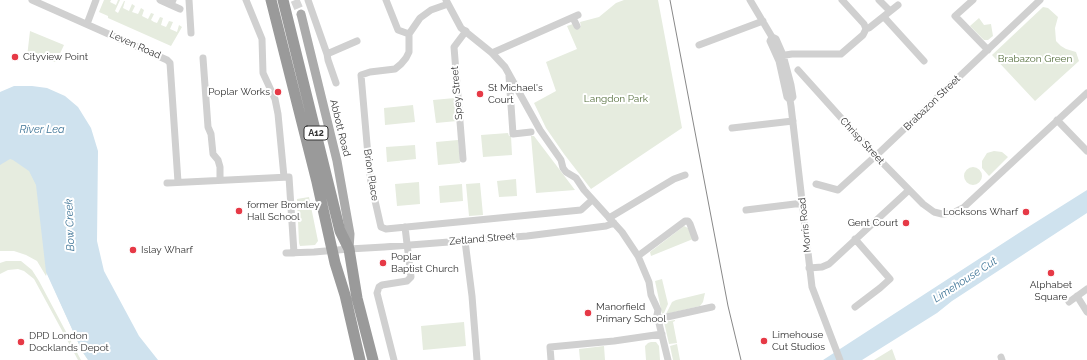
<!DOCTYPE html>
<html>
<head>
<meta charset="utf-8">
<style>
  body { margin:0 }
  canvas { display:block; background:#fff }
</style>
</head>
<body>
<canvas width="1087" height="360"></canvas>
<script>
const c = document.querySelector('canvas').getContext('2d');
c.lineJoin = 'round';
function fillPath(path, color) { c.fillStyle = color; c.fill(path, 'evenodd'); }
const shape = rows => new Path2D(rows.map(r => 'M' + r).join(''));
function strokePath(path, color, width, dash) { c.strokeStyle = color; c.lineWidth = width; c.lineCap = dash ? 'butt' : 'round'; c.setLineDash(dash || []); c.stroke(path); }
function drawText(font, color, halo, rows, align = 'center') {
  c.font = font + ' Raleway,sans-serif'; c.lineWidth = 4; c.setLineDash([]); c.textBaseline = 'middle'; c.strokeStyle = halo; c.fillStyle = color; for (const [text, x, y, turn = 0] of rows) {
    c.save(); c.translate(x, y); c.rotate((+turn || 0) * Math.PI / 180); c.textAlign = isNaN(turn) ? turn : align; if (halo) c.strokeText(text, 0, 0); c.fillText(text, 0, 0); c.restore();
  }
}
const green = shape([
  [104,0,111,0,110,2,116,5,118,0,120,0,115,11,118,13,124,1,125,1,123,8,129,11,132,4,135,6,132,12,138,14,141,8,144,10,142,16,148,19,151,13,154,14,151,20,154,22,157,23,160,17,163,18,161,25,166,27,169,21,173,22,170,29,177,32,179,25,182,27,171,46,108,18,108,16,99,12],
  [624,0,658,0,682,128,591,189,564,154,546,128,534,103,556,91,546,62,577,49,567,26,573,24,575,28,581,26,580,22,599,17,616,3],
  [1043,7,1048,8,1058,17,1055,28,1056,41,1061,46,1066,49,1076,52,1079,61,1035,101,992,55],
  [979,18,984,25,991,24,993,36,988,40,984,40,970,26],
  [30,31,64,45,56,62,27,57],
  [455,98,457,121,436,123,433,100],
  [413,105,415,122,385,125,384,108],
  [508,133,509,136,511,136,512,155,483,157,481,135],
  [531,136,534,136,575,190,536,193],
  [458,140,460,163,438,165,436,142],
  [0,142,26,143,88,360,82,351,47,273,46,276,37,261,26,255,14,251,0,251],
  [415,145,416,159,387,162,386,147],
  [994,151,1002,152,1008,157,989,176,982,168,982,161,987,153],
  '964 176a9 9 0 1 1 18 0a9 9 0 1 1-18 0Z',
  [516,179,517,196,499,197,497,181],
  [419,182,420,204,397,206,395,184],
  [480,183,483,215,469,216,466,184],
  [462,184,463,201,440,203,439,186],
  [309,197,318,241,315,245,300,246,299,243,297,199],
  [684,226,688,228,693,239,651,256,650,252],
  [6,261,21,261,32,270,39,281,81,360,78,360,34,279,24,271,18,269,8,270,0,274,0,263],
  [662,279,668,304,664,313,662,314,655,281],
  [705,293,703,302,700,306,666,314,672,302,676,300],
  [675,320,675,321,673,322,677,343,669,344,664,322],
  [464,322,466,346,423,350,421,326],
  [651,342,656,342,659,346,660,360,646,360,645,346,648,343],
  [677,344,680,360,673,360,670,346],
  [604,346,605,360,580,360,579,349],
  [892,349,896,360,874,360]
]);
const water = shape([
  [14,86,32,86,47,88,65,96,78,107,91,128,98,151,97,241,104,271,139,336,158,360,88,360,82,351,46,272,36,185,29,171,13,160,10,159,0,165,0,92],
  [1087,190,1087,213,952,301,937,313,862,360,823,360,1025,229]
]);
const majorTunnel = shape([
  [295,0,301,14]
]);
const minor = shape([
  [32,0,167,60,170,63,178,182],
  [160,0,171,5,173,0],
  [189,0,191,33],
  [246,0,262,39,263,73,275,99,278,114,284,177],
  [308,0,327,54,357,41],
  [386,0,398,30,409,34],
  [446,0,461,28,492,53,505,67,540,130,561,160,563,168,566,172,576,178,584,190,622,232,638,256,649,282,651,295,658,310,657,315,668,360],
  [750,0,772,37,776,39,783,55,791,85,793,97,790,100],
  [842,0,864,24,866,29],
  [879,0,890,11],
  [973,0,955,16,988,50],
  [448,4,431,10,420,18,409,34,409,52,406,58,401,64,395,69,370,72,361,75,369,167,371,183,381,227,386,229,581,210,592,200],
  [171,5,180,9],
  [884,17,924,61],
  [573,18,577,26],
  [87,24,96,0],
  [866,29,869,28,898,5],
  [772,37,770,41,779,61,787,97,790,100,791,106,812,287,840,360],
  [699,45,763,21],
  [492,53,578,15],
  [327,54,328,60,336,83],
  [779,56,792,54,841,54,863,35,866,29],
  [203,58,208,127,211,134,213,154,218,160,220,167,220,180],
  [798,70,870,150,923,204,934,212,942,214,953,213,963,208,1087,93],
  [509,76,513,134,531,132],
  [1057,120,1087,151],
  [732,128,793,121],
  [463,159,454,47,466,31],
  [167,183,289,177,294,253],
  [816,184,838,190,881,151,1040,0],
  [746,210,803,203],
  [609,218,674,179,685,175],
  [465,241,472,296,477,360],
  [286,253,314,252,349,249,384,247,527,236,606,226,614,223],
  [638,256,685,221,688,221,690,224,695,238],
  [809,268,822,267,829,264,909,190],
  [1077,296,1087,312],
  [1069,302,1087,289],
  [855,307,880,288,890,279,855,239],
  [658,319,712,307],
  [1001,357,1002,360],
  [394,360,377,293,379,287,382,285,407,281,411,277,405,227],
  [551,360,550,347,614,341,662,334]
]);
const major = shape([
  [301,14,337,161,350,234,349,249]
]);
const highway = shape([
  [271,0,317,182,335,263,345,295,360,360],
  [283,0,340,231,349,249,357,298,373,360]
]);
const tram = shape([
  [670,0,728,306,741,360]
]);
const markers = [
  [15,57,4,"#e63946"],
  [278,92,4,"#e63946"],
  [480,94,4,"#e63946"],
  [239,211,4,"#e63946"],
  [1026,212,4,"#e63946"],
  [906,223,4,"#e63946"],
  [133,250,4,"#e63946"],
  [383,263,4,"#e63946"],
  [1051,273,4,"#e63946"],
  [588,313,4,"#e63946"],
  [764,341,4,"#e63946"],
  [21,342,4,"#e63946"]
];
const shields = [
  [316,133,24]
];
const shieldNames = [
  ["A12",316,133]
];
const streetNames = [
  ["Leven Road",135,45,24],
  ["Spey Street",457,93,-95],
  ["Brabazon Street",932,103,-44],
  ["Abbott Road",340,128,76],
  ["Chrisp Street",862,141,47],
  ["Brion Place",371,175,81],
  ["Morris Road",805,225,-96],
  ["Zetland Street",482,239,-5]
];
const poiNames = [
  ["Cityview Point",23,57],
  ["St Michael's",488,88],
  ["Court",488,100],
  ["Poplar Works",270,92,"right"],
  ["former Bromley",247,205],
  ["Hall School",247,217],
  ["Locksons Wharf",1018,212,"right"],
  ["Gent Court",898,223,"right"],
  ["Islay Wharf",141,250],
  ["Poplar",391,257],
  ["Baptist Church",391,269],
  ["Alphabet",1051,285,"center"],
  ["Square",1051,297,"center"],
  ["Manorfield",596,307],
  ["Primary School",596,319],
  ["Limehouse",772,335],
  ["Cut Studios",772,347],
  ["DPD London",29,336],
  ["Docklands Depot",29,348]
];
const parkNames = [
  ["Brabazon Green",1035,59],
  ["Langdon Park",616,99]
];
const waterNames = [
  ["River Lea",42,130],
  ["Bow Creek",70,225,-92],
  ["Limehouse Cut",965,280,-33]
];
fillPath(green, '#e6ecdf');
fillPath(water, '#cfe2ee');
strokePath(majorTunnel, '#d6d6d6', 9, [9, 4.5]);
strokePath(minor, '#d0d0d0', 7);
strokePath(major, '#ababab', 9);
strokePath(highway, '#9a9a9a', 11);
strokePath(tram, '#888', 1);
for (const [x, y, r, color] of markers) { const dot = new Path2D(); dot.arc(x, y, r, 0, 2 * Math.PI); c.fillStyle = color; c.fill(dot); strokePath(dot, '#fff', 1.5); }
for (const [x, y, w] of shields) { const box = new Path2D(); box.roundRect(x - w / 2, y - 7, w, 14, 3); c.fillStyle = '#fff'; c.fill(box); strokePath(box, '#333', 1); }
drawText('bold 9px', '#333', null, shieldNames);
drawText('10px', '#333', '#fff', streetNames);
drawText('10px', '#333', '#fff', poiNames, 'left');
drawText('10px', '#56703f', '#fff', parkNames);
drawText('italic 11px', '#3f7597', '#fff', waterNames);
</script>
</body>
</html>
